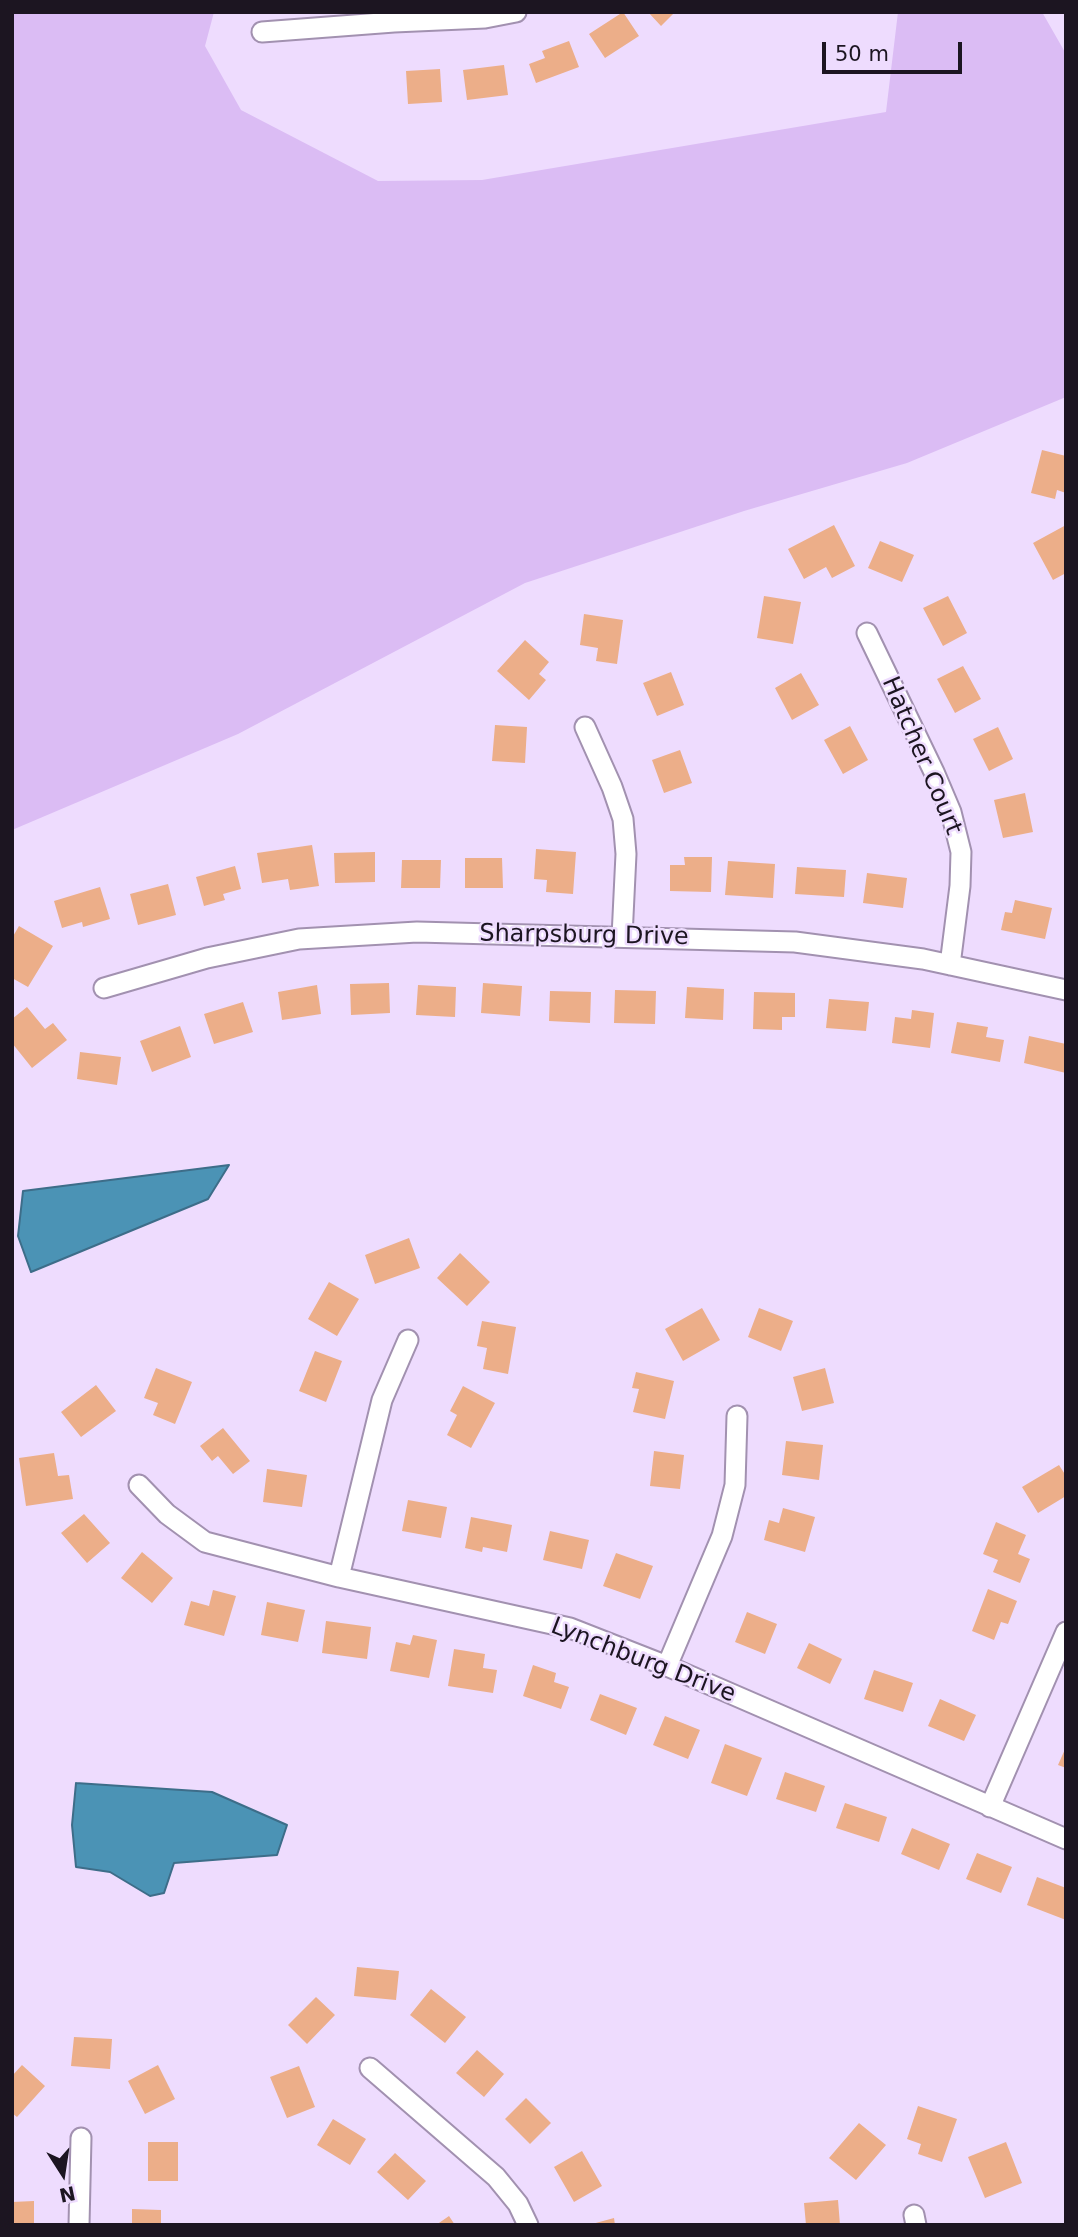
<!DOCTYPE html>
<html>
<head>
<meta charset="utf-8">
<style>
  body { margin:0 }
  #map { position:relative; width:1078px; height:2237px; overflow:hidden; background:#eedcfe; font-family:"DejaVu Sans",sans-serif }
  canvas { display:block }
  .frame { position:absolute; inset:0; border:14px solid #1c1521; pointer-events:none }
  .north { position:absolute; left:28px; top:2139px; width:70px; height:70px; -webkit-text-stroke:5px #eedcfe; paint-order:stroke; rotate:168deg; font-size:19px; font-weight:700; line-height:28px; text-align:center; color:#1c1521 }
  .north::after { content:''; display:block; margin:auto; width:24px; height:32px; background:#1c1521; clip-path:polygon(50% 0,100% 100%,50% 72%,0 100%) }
  .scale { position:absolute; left:822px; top:42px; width:140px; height:32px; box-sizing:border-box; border:4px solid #1c1521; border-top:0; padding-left:9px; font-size:21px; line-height:24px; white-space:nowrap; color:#1c1521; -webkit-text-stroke:5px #eedcfe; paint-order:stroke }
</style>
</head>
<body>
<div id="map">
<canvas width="1078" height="2237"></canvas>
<div class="frame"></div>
<div class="north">N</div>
<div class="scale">50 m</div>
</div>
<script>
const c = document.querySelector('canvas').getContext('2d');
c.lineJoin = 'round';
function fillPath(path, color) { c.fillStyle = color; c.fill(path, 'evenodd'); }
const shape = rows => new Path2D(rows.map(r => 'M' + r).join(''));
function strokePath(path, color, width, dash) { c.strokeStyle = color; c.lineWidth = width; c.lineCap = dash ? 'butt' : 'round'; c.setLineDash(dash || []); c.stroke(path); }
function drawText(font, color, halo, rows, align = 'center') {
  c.font = font + ' "DejaVu Sans",sans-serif'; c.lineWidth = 5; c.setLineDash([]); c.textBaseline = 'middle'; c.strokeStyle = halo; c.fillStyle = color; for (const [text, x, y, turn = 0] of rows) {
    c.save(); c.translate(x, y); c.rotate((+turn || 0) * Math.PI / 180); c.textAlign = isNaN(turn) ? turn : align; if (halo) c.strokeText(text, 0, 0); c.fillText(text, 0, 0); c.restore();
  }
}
const green = shape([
  [12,12,214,12,205,46,241,110,378,181,482,180,886,112,898,12,1042,12,1066,54,1066,397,907,463,744,511,525,583,238,734,12,830]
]);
const water = shape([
  [229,1165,208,1199,31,1272,18,1236,23,1191,229,1165],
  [76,1783,212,1792,287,1825,277,1855,174,1863,164,1893,150,1896,110,1872,76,1867,72,1825,76,1783]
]);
const building = shape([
  [623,12,639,36,605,58,589,34],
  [648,12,675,12,661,26],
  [569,41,579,67,536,83,529,64,545,58,542,51],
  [504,65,508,95,467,100,463,70],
  [440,69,442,102,408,104,406,71],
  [1042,450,1066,456,1066,493,1057,490,1055,499,1031,493],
  [834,525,855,566,832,578,826,567,804,579,788,549],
  [1066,525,1066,573,1053,580,1033,543],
  [880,541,914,555,902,582,868,568],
  [764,596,801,602,793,644,757,638],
  [948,596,967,633,943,646,923,608],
  [584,614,623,620,617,664,596,661,598,648,580,645],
  [525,640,549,662,539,674,546,680,529,700,497,671],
  [963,666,981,699,955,713,937,679],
  [671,672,684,705,657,716,643,683],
  [801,673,819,705,792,720,775,688],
  [495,725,527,727,525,763,492,761],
  [850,726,868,760,843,774,824,740],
  [998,727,1013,759,989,771,973,739],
  [680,750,692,783,664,793,652,760],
  [1025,793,1033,832,1003,838,994,800],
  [312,845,319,886,290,890,288,879,262,883,257,853],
  [536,849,576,852,573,894,546,892,547,880,534,879],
  [375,852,375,882,335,883,334,853],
  [684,857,712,857,711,892,670,891,670,865,685,865],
  [465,858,502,858,503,888,465,888],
  [402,860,441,860,440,888,401,888],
  [728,861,775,864,773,898,725,895],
  [235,866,241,889,223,894,225,900,204,906,196,877],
  [797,867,846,870,844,897,795,894],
  [867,873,907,878,903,908,863,903],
  [168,884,176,915,138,925,130,894],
  [100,887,110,919,83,927,82,922,62,928,54,901],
  [1015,900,1052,908,1045,939,1001,930,1005,912,1012,913],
  [19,926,53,946,28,987,12,978,12,938],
  [389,983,390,1013,351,1015,350,984],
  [483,983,522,986,520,1016,481,1013],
  [317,985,321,1014,282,1020,278,992],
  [418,985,456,987,455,1017,416,1015],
  [687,987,724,989,723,1020,685,1018],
  [615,990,656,991,655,1024,614,1023],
  [550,991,591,992,590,1023,549,1021],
  [754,992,795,993,795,1017,782,1017,782,1030,753,1029],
  [829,999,869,1002,866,1031,826,1028],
  [243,1002,253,1032,214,1044,204,1014],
  [27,1007,45,1029,53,1023,67,1040,32,1068,12,1043,12,1019],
  [912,1010,934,1013,930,1048,892,1043,895,1017,911,1019],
  [957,1022,988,1027,986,1037,1004,1040,1000,1062,951,1053],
  [180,1026,191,1057,152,1072,140,1041],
  [1029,1036,1066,1044,1066,1073,1024,1063],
  [80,1052,121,1057,117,1085,77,1079],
  [409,1238,420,1268,375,1284,365,1255],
  [460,1253,490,1282,467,1306,437,1278],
  [329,1282,359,1299,337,1336,308,1319],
  [702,1308,720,1340,683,1361,665,1329],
  [759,1308,793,1321,781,1351,748,1337],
  [482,1321,516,1327,508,1374,483,1369,487,1348,477,1346],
  [315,1351,342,1361,326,1402,299,1391],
  [156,1368,192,1382,175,1424,153,1415,158,1403,144,1398],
  [825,1368,834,1403,802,1411,793,1377],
  [636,1372,674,1381,665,1419,633,1412,639,1389,632,1388],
  [96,1385,116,1411,81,1437,61,1412],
  [463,1386,495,1403,471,1448,447,1435,457,1415,450,1411],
  [223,1428,250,1461,233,1474,218,1456,212,1461,200,1446],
  [786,1441,823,1445,819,1480,782,1475],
  [654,1451,684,1455,680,1489,650,1486],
  [54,1453,58,1476,69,1475,73,1499,26,1506,19,1458],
  [1059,1465,1066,1476,1066,1496,1038,1513,1022,1487],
  [267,1469,307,1475,302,1507,263,1502],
  [408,1500,447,1507,441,1538,402,1531],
  [783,1508,815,1517,805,1552,764,1540,769,1520,779,1523],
  [84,1514,110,1543,87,1563,61,1533],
  [471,1517,512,1525,507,1552,483,1547,482,1552,465,1548],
  [996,1522,1026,1535,1018,1554,1030,1559,1020,1583,993,1572,998,1560,983,1554],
  [550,1531,589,1540,582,1569,543,1560],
  [142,1552,173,1578,152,1603,121,1578],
  [616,1553,653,1566,640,1599,603,1586],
  [988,1589,1017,1601,1008,1624,1001,1622,994,1640,972,1631],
  [213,1590,236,1596,224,1636,184,1625,191,1601,209,1606],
  [267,1602,305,1610,298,1642,261,1635],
  [747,1612,777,1624,765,1654,735,1642],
  [326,1621,371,1627,367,1659,322,1653],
  [413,1635,437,1640,429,1678,390,1671,396,1642,410,1645],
  [809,1643,842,1659,830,1684,797,1668],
  [454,1649,485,1654,483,1668,497,1670,493,1693,448,1686],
  [533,1665,556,1673,554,1682,569,1687,561,1709,523,1696],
  [874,1670,913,1683,903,1712,864,1699],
  [600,1694,637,1708,626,1735,590,1720],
  [940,1699,976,1715,964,1741,928,1726],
  [665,1716,700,1730,688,1759,653,1745],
  [725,1744,762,1758,747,1796,711,1783],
  [1066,1747,1066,1768,1058,1765],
  [785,1772,825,1786,816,1812,776,1799],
  [845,1803,887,1817,879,1842,836,1828],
  [912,1828,950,1844,939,1870,901,1854],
  [977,1853,1012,1867,1001,1893,966,1879],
  [1037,1877,1066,1888,1066,1920,1027,1905],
  [357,1967,399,1971,396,2000,354,1996],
  [431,1989,466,2017,445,2043,410,2015],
  [316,1997,335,2015,307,2044,288,2025],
  [74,2037,112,2039,110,2069,71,2066],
  [477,2050,504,2074,484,2097,456,2073],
  [22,2065,45,2086,17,2117,12,2113,12,2076],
  [158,2065,175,2099,145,2114,128,2081],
  [299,2066,315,2107,287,2118,270,2077],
  [526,2098,551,2123,530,2144,505,2119],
  [918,2106,957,2119,942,2162,918,2154,921,2144,907,2139],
  [333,2119,366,2139,350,2165,317,2145],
  [859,2123,886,2145,856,2180,829,2158],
  [148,2142,178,2142,178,2181,148,2181],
  [1006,2142,1022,2183,985,2198,968,2157],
  [582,2151,602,2186,574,2202,554,2167],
  [395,2153,426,2181,408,2200,377,2172],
  [838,2200,840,2225,806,2225,804,2203],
  [34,2201,34,2225,12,2225,12,2202],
  [132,2209,161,2210,161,2225,132,2225],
  [449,2216,455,2225,436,2225],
  [614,2218,615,2225,593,2225,592,2224]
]);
const minor = shape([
  [262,32,394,22,485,18,516,12],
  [867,633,934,772,951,812,961,852,960,886,950,965],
  [585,727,612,787,623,819,626,854,622,937],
  [104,988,207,958,299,939,417,932,795,942,923,959,1066,990],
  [139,1485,167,1514,205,1542,339,1577,570,1628,667,1666,1066,1839],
  [339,1577,382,1400,408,1340],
  [667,1666,722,1536,735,1485,737,1416],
  [990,1807,1066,1632],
  [370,2068,496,2177,518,2204,528,2225],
  [914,2215,916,2225],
  [79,2225,81,2138]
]);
const streetNames = [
  ["Hatcher Court",921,756,67],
  ["Sharpsburg Drive",584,936,1],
  ["Lynchburg Drive",643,1661,21]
];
fillPath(green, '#dbbcf4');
fillPath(water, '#4b93b5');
strokePath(water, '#3d6d89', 2);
fillPath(building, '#ecae89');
strokePath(minor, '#a291b0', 23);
strokePath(minor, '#fff', 19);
drawText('24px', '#1c1521', '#eedcfe', streetNames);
</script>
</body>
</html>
